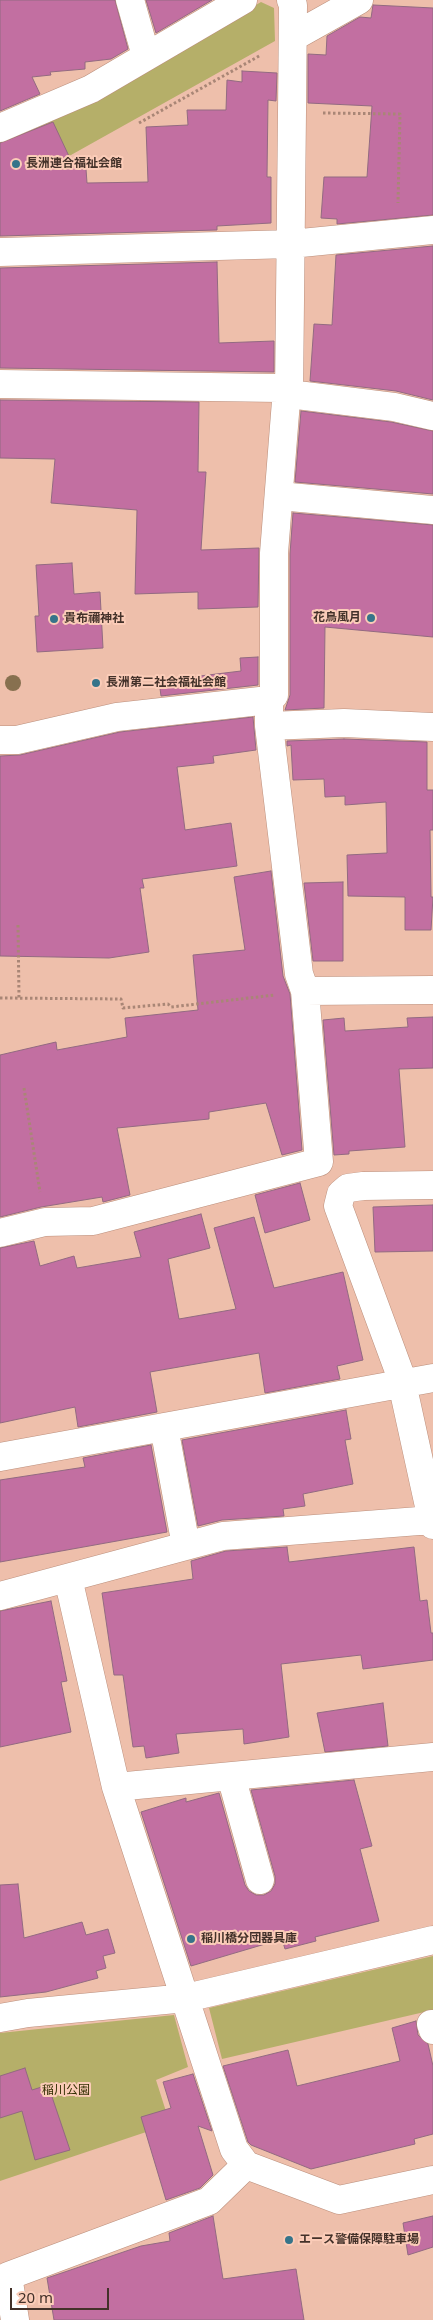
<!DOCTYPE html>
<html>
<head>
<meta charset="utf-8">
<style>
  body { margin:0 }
  #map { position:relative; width:433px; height:2320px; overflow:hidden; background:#eebfab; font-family:"Noto Sans",sans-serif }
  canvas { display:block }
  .scale { position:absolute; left:10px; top:2288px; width:99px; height:22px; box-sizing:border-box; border:2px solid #433129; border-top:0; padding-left:6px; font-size:15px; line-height:18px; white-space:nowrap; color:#433129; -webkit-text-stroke:4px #fbccb8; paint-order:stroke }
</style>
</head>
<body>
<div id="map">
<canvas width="433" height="2320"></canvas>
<div class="scale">20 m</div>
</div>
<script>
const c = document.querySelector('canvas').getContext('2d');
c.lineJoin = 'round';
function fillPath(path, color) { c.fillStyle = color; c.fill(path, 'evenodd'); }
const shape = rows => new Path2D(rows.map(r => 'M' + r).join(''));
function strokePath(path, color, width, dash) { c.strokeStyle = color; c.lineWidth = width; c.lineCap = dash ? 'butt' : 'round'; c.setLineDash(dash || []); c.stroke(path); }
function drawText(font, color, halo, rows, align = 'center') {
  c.font = font + ' "Noto Sans","Noto Sans JP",sans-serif'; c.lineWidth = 4; c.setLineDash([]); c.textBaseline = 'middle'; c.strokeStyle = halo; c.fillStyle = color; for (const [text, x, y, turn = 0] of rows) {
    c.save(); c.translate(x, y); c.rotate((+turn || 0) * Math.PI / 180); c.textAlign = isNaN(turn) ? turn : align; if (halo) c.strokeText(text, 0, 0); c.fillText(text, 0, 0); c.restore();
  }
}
const green = shape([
  [261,2,274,8,275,41,71,155,0,184,0,138,140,73],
  [433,1956,433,2010,222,2059,209,2008],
  [174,2015,188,2067,156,2080,170,2124,0,2181,0,2033]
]);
const building = shape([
  [0,0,115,0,128,49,111,59,85,62,85,69,50,72,51,75,32,77,40,94,0,111,0,0],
  [146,0,212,0,156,33,146,0],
  [373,5,433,8,433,215,337,224,337,219,321,218,324,177,367,177,372,106,308,103,308,54,326,55,327,36,360,17,371,18,373,5],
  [242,71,277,73,276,101,268,100,267,177,271,177,271,223,217,226,217,230,0,236,0,143,53,122,75,169,86,169,87,183,148,182,146,127,188,125,187,110,226,110,227,80,242,82,242,71],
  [433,246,433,400,396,391,310,381,314,324,332,325,336,255,433,246],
  [217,262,219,343,274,341,274,372,0,368,0,268,217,262],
  [0,400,199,402,198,472,206,472,201,550,259,548,258,607,198,609,198,592,135,594,137,510,51,503,55,459,0,458,0,400],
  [301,411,391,422,433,431,433,494,295,482,301,411],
  [293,513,433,525,433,637,325,627,324,708,285,710,290,695,290,554,293,513],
  [72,563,74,594,100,592,103,648,37,652,35,616,39,616,36,565,72,563],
  [258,657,258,685,161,696,159,681,241,671,240,658,258,657],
  [253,717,256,750,213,756,214,763,177,767,185,830,231,823,237,866,142,879,144,888,140,888,149,952,109,958,0,956,0,756,20,755,120,732,253,717],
  [344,739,427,742,427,790,433,790,433,830,430,830,431,897,433,897,431,930,405,930,405,897,348,896,347,855,387,853,386,802,345,805,345,796,325,797,324,779,293,780,291,745,287,746,287,741,344,739],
  [271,871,283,976,290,994,302,1150,282,1155,266,1103,209,1112,209,1119,117,1128,130,1195,103,1202,102,1197,41,1207,0,1217,0,1055,56,1042,57,1050,127,1037,125,1018,198,1010,193,955,245,950,234,877,271,871],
  [343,882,343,961,313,961,304,883,343,882],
  [433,1017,433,1068,399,1069,405,1147,349,1151,349,1154,334,1155,323,1020,344,1018,345,1031,408,1027,407,1018,433,1017],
  [300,1183,310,1220,265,1233,255,1195,300,1183],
  [433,1205,433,1251,375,1252,373,1207,433,1205],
  [201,1214,210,1248,168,1259,179,1319,236,1309,214,1228,254,1217,274,1288,343,1272,363,1360,337,1366,340,1379,265,1393,259,1353,150,1372,157,1412,78,1427,75,1407,0,1423,0,1248,34,1241,40,1266,74,1256,77,1268,141,1257,134,1232,201,1214],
  [346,1410,351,1439,345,1440,353,1484,303,1494,305,1506,283,1509,284,1516,222,1520,198,1526,182,1440,346,1410],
  [151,1445,167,1532,0,1562,0,1480,85,1467,83,1458,151,1445],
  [287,1547,289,1562,414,1547,420,1601,427,1600,431,1633,433,1633,433,1660,363,1669,361,1655,281,1664,289,1737,244,1744,243,1729,176,1734,179,1753,146,1758,144,1746,133,1747,123,1675,114,1675,102,1593,193,1579,191,1561,226,1551,287,1547],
  [51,1601,67,1681,61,1682,71,1732,0,1747,0,1611,51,1601],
  [383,1703,388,1746,325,1752,317,1713,383,1703],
  [354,1780,372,1846,360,1849,379,1921,315,1937,316,1941,285,1949,282,1939,191,1966,141,1812,186,1798,186,1802,219,1793,245,1885,249,1891,256,1895,264,1895,271,1891,275,1884,275,1876,251,1790,354,1780],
  [18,1884,24,1938,82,1922,86,1935,108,1929,115,1953,103,1956,106,1968,96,1971,98,1978,46,1992,0,1997,0,1885,18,1884],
  [416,2021,418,2035,428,2044,433,2066,433,2134,414,2139,415,2144,311,2169,251,2145,248,2142,223,2066,288,2050,297,2086,400,2061,392,2028,416,2021],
  [25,2068,32,2090,48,2085,70,2150,35,2160,22,2111,0,2118,0,2076,25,2068],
  [193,2074,212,2131,198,2126,213,2175,200,2188,166,2200,141,2117,171,2108,163,2082,193,2074],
  [213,2216,223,2279,296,2269,304,2320,54,2320,47,2278,141,2246,170,2241,169,2233,213,2216],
  [433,2216,433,2247,408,2255,403,2223,433,2216]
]);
const path = shape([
  [323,113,400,114,398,203],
  [139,123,261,55],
  [18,925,19,998],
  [0,998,121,999,123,1008,168,1004,171,1007,275,995],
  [24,1088,40,1192]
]);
const minor = shape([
  [130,0,146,56],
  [293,37,359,0],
  [0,128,91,89,243,0],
  [0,252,291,244,433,230],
  [0,384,279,388,289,394,394,407,433,416],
  [279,496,433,510],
  [269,726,344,723,433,727],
  [0,740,17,740,117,717,269,700],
  [305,991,433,990],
  [0,1233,45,1222,93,1221,319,1162,305,991,299,974,269,726,269,700,274,695,274,553,286,401,289,394,292,112,293,5,291,0],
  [164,1427,186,1546],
  [0,1457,433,1378],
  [432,1520,400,1374,338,1206,341,1194,348,1188,363,1186,433,1185],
  [68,1578,116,1787,234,2149,246,2165,339,2200,433,2180],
  [0,1596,223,1536,432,1520,433,1525],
  [231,1776,260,1880],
  [116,1787,433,1757],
  [0,2018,28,2013,186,1998,433,1940],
  [431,2024,433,2030],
  [15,2320,8,2276,209,2201,246,2165]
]);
const trees = [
  [13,683]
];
const markers = [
  [16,164,5,"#36748a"],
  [371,618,5,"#36748a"],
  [54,619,5,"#36748a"],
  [96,683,5,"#36748a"],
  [191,1939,5,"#36748a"],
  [289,2240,5,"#36748a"]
];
const poiNames = [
  ["長洲連合福祉会館",26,164],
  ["花鳥風月",361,618,"right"],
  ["貴布禰神社",64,619],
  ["長洲第二社会福祉会館",106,683],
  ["稲川橋分団器具庫",201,1939],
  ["エース警備保障駐車場",299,2240]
];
const parkNames = [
  ["稲川公園",66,2091]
];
fillPath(green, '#b5af69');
fillPath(building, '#c26fa1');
strokePath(building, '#926a81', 1);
strokePath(minor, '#bb8f7c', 29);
strokePath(path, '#a98676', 3, [2.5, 2.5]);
strokePath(minor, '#fff', 28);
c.fillStyle = '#87704f';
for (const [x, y] of trees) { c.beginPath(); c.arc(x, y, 8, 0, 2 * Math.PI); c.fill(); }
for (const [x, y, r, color] of markers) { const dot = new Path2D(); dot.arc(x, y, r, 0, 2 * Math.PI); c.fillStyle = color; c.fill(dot); strokePath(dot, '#fbccb8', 2); }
drawText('bold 12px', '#433129', '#fbccb8', poiNames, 'left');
drawText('12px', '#332f03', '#fbccb8', parkNames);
</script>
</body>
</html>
